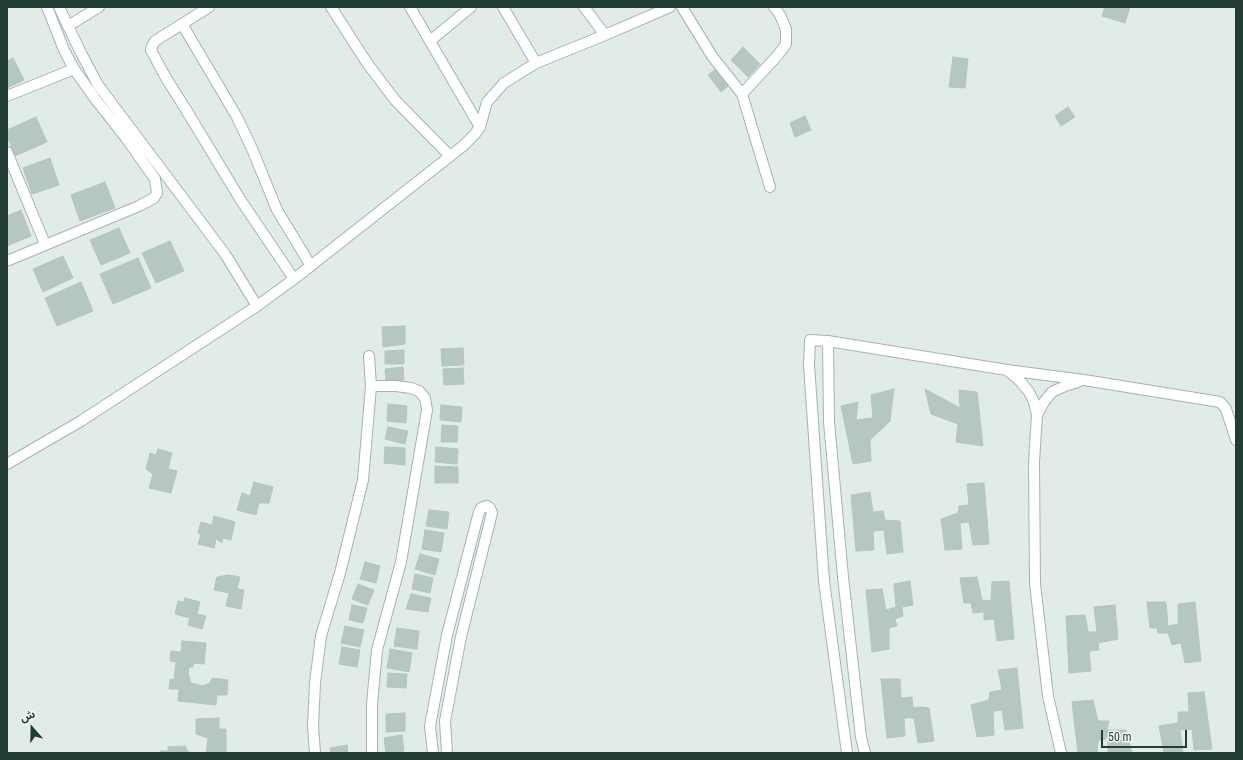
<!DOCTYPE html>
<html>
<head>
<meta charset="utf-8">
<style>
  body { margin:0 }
  #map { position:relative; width:1243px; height:760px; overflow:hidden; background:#e1ece7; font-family:"Roboto Condensed","Noto Sans Arabic",sans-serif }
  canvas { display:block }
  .frame { position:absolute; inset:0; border:8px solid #213d34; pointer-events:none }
  .north { position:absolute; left:12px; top:708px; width:40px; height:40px; -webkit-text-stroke:3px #f2f8f5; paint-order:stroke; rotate:340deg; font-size:11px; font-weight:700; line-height:16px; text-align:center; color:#213d34 }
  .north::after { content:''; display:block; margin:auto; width:14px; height:18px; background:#213d34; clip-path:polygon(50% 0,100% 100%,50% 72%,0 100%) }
  .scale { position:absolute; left:1101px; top:730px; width:86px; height:18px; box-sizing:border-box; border:2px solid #213d34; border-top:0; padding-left:5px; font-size:12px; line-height:14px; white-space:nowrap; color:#213d34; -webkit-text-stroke:3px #f2f8f5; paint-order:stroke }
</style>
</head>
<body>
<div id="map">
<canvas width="1243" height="760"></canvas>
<div class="frame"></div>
<div class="north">ش</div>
<div class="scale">50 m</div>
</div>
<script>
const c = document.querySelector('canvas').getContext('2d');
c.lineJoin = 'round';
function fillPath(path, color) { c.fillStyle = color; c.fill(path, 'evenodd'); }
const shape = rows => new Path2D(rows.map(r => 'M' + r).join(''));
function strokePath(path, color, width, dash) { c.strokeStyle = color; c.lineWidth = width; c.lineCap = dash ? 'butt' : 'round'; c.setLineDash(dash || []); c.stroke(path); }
const building = shape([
  [1105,7,1130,7,1125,23,1102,16,1105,7],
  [743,47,760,64,748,77,731,60,743,47],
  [953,57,968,59,965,88,949,87,953,57],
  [13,58,24,80,7,88,7,61,13,58],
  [715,70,728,86,721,92,708,75,715,70],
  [1068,107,1075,117,1061,126,1055,116,1068,107],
  [805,116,811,130,795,137,790,123,805,116],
  [36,117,47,142,15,156,7,136,7,130,36,117],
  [50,158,59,185,32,194,23,168,50,158],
  [105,182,115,208,80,221,71,195,105,182],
  [21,210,31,236,7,246,7,216,21,210],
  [119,228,130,253,101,265,90,240,119,228],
  [170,241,184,271,156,283,142,253,170,241],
  [63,256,73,278,43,292,33,269,63,256],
  [138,258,151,288,113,304,100,274,138,258],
  [81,282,93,311,57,326,45,298,81,282],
  [405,326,405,344,383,347,382,327,405,326],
  [463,348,464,365,442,366,441,349,463,348],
  [404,350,404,364,385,364,385,351,404,350],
  [403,367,404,380,386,381,385,369,403,367],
  [463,368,464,384,444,385,443,369,463,368],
  [894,389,890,421,870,440,871,461,853,464,841,406,858,402,856,420,873,418,871,395,894,389],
  [925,389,960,408,959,390,977,392,983,446,956,442,958,424,931,414,925,389],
  [388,404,407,406,406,423,387,421,388,404],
  [441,405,462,407,461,422,440,420,441,405],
  [442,425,458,426,457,442,441,442,442,425],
  [388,427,408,431,405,444,385,439,388,427],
  [385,447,405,448,405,465,384,463,385,447],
  [436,447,458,449,457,464,435,462,436,447],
  [158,449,172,453,168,469,177,471,171,493,149,488,153,474,146,469,150,453,156,455,158,449],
  [435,466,458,467,458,483,435,483,435,466],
  [254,482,273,487,269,503,259,503,256,515,237,510,242,493,250,496,254,482],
  [984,483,989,544,973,545,969,522,960,523,962,549,945,550,941,519,958,513,959,506,969,505,967,484,984,483],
  [870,492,873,512,883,511,885,520,900,521,903,552,887,554,884,530,873,531,874,550,856,551,851,495,870,492],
  [429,510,449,512,447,529,426,526,429,510],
  [214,516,235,522,231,540,223,538,222,543,216,539,214,548,198,544,201,535,198,533,201,522,212,525,214,516],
  [425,530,444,533,441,552,422,549,425,530],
  [420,554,439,559,435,575,415,569,420,554],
  [365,562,380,566,376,583,360,579,365,562],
  [415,574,433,578,430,593,412,589,415,574],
  [229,575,240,577,237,589,244,590,241,609,226,606,229,593,214,590,217,577,229,575],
  [977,577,982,600,991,601,992,582,1009,581,1014,639,997,641,994,619,984,620,984,612,973,613,971,603,964,603,960,578,977,577],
  [910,581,913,605,902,607,903,616,895,619,897,626,889,628,889,649,872,652,866,590,882,589,886,610,896,607,894,584,910,581],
  [358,584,374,590,368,605,352,599,358,584],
  [411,594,431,598,428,612,406,609,411,594],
  [185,598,200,602,197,614,206,616,202,629,188,625,190,618,175,614,178,601,184,602,185,598],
  [1147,602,1166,602,1168,626,1178,624,1178,604,1195,602,1201,661,1185,663,1181,643,1172,645,1168,633,1158,633,1157,628,1150,628,1147,602],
  [352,605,367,608,363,623,349,620,352,605],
  [1115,605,1118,639,1098,643,1099,650,1089,651,1091,671,1069,673,1066,616,1085,615,1088,632,1097,632,1094,607,1115,605],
  [345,626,364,630,360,647,341,643,345,626],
  [397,628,419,631,417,649,394,646,397,628],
  [182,641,206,643,204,664,193,663,193,667,189,667,188,673,191,683,203,686,210,683,212,678,228,680,227,695,217,695,216,705,178,701,179,689,169,689,170,679,174,680,176,662,170,661,171,651,181,652,182,641],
  [342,647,360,650,357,667,339,664,342,647],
  [390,649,412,653,409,672,387,668,390,649],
  [1017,668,1023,728,1005,730,1002,710,993,711,994,735,977,737,971,705,989,700,990,692,1002,690,998,670,1017,668],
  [388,673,407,674,406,688,387,687,388,673],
  [881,679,900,679,901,698,912,697,913,708,922,707,929,708,934,741,918,743,914,718,904,718,905,736,887,738,881,679],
  [1204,692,1212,749,1194,750,1192,729,1180,730,1183,753,1164,753,1159,726,1178,723,1178,712,1189,712,1188,693,1204,692],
  [1093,700,1098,721,1109,721,1107,730,1126,730,1132,753,1108,753,1108,738,1098,741,1097,753,1078,753,1072,702,1093,700],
  [405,713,405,731,386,732,386,714,405,713],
  [219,718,219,729,226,729,226,753,206,753,208,738,196,734,196,719,219,718],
  [402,735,404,751,386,753,384,738,402,735],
  [347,745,348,753,331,753,330,748,347,745],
  [185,746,189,753,161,753,160,751,168,751,168,747,185,746]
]);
const minor = shape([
  [59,7,80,51,98,85,225,254,257,306],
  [209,7,155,41,152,46,151,50,166,78,185,108,240,199,294,279],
  [331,7,367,63,395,100,450,156],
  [410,7,480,127],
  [503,7,536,63],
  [584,7,605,35],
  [682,7,712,56,742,94],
  [182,24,237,117,253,151,277,210,311,266],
  [68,26,99,7],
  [430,41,471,7],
  [7,96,74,69],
  [7,152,45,244],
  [770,187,742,94,778,55,786,44,786,29,780,15,774,7],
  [7,261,139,206,154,198,157,193,155,179,126,138,96,100,74,69,64,50,47,7],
  [828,341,829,422,843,577,861,737,865,753],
  [1007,370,1020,381,1029,392,1034,402,1037,415,1034,462,1035,584,1048,696,1061,753],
  [371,386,396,386,411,388,419,391,425,398,427,410,401,562,377,650,372,704,372,753],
  [1037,415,1044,402,1052,392,1065,386,1078,382],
  [7,464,81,421,257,306,294,279,463,146,475,134,480,127,487,102,504,83,536,63,605,35,670,7],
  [315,753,313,726,315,683,321,636,340,573,363,480,371,386,369,356],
  [433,753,430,726,447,635,479,512,481,508,487,506,490,508,492,513,461,637,445,721,447,753],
  [847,753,824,581,809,365,810,340,828,341,1007,370,1084,380,1220,402,1226,409,1236,440]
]);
fillPath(building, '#b6c7bf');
strokePath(building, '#b3c6bd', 1);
strokePath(minor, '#a4b4ae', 12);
strokePath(minor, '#fff', 10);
</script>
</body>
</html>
